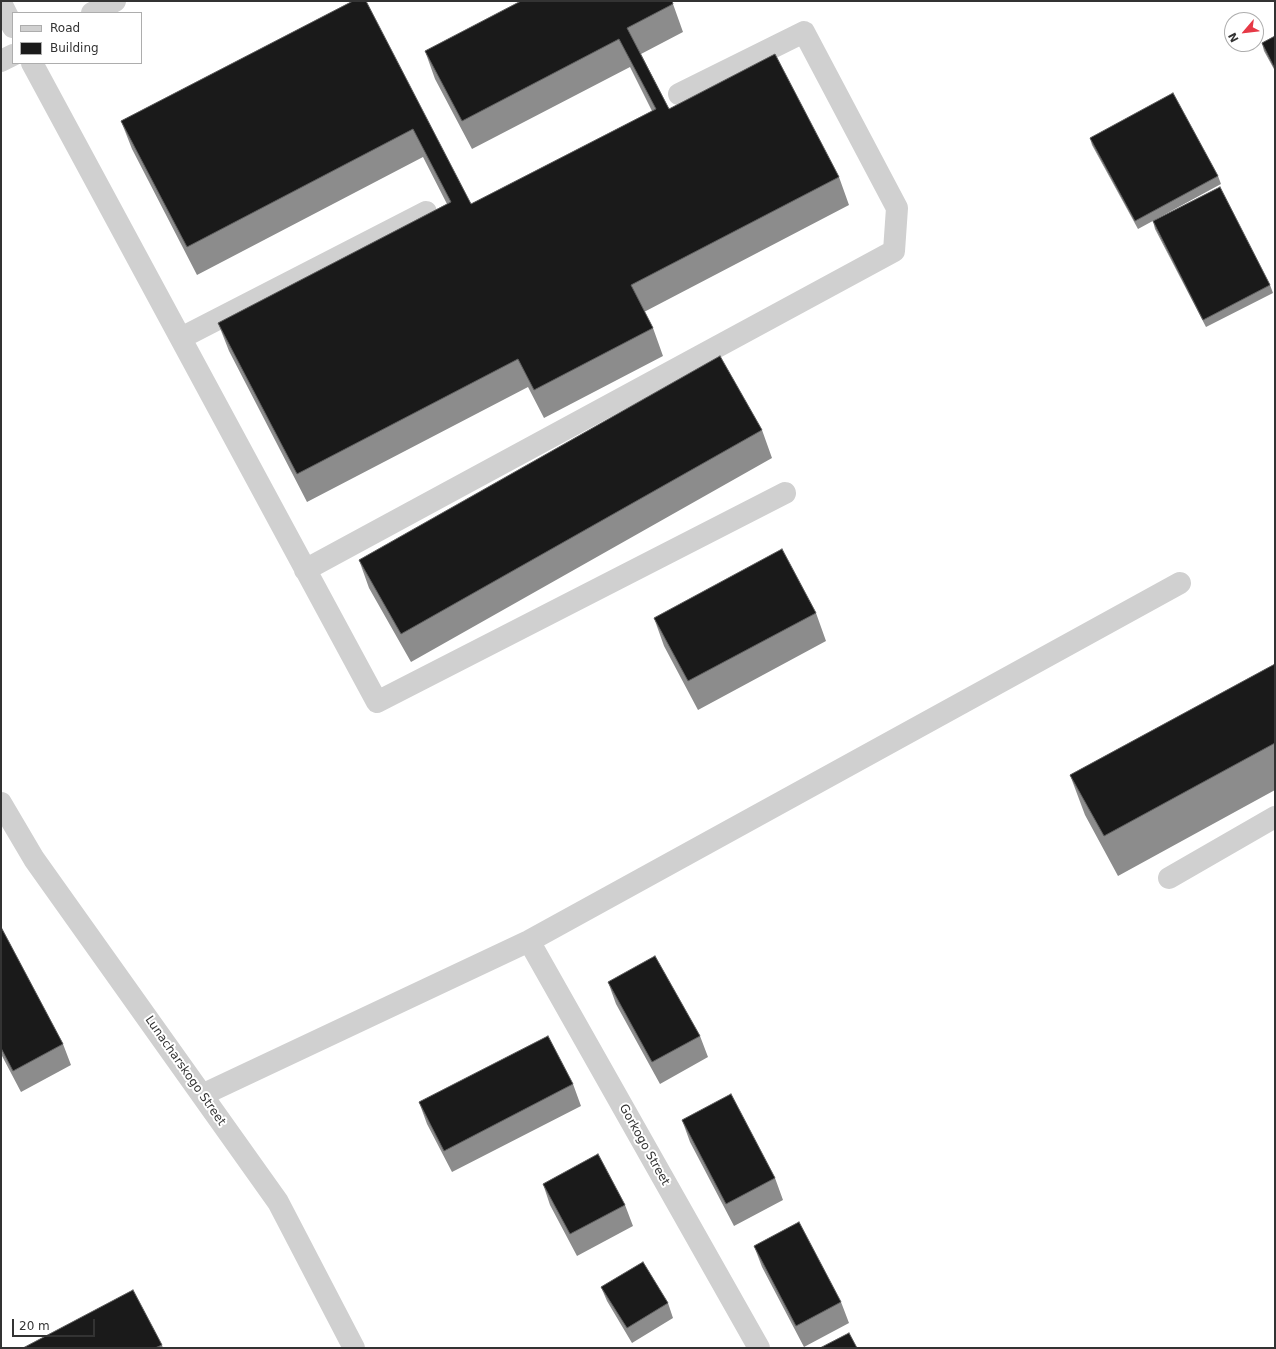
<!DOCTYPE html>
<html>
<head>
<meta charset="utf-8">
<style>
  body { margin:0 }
  #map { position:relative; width:1276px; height:1349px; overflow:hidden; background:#fff; font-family:"DejaVu Sans",sans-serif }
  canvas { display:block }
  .frame { position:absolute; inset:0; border:2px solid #333; pointer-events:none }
  .legend { position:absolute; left:12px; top:12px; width:130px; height:52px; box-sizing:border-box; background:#fff; border:1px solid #adadad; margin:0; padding:5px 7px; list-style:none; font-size:12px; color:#333 }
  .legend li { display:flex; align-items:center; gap:8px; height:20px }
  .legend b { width:20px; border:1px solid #adadad }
  .north { position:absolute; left:1224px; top:12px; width:40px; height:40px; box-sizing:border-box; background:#fff; border:1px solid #adadad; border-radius:50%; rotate:242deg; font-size:11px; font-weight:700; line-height:16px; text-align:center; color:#333 }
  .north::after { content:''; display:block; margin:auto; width:14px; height:18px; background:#e63946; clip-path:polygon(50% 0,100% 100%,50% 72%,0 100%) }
  .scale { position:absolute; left:12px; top:1319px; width:83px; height:18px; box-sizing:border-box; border:2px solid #333; border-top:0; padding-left:5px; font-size:12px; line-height:14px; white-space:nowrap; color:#333; -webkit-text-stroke:3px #fff; paint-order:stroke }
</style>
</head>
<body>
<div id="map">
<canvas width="1276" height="1349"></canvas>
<div class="frame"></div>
<ul class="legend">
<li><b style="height:5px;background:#d0d0d0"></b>Road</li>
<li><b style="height:11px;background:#1a1a1a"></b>Building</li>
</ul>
<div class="north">N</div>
<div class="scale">20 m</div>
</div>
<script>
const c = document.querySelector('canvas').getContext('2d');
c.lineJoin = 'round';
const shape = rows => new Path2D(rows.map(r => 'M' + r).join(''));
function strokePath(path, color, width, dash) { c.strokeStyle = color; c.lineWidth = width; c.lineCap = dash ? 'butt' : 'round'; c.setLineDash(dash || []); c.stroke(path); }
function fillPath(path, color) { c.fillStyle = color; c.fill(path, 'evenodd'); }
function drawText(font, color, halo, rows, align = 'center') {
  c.font = font + ' "DejaVu Sans",sans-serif'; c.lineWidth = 4; c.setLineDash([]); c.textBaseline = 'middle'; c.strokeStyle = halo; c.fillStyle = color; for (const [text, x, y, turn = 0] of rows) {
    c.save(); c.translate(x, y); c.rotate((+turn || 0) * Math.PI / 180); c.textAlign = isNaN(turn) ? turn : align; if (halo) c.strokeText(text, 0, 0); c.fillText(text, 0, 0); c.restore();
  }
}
const minor = shape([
  [1,3,13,27],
  [92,13,115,1],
  [1,61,13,55],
  [32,63,377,702,785,493],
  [181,338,426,212],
  [305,570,894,251,897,208,804,32,679,94],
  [1,803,34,859,278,1202,354,1348],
  [1169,878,1275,817],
  [529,941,759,1348],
  [202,1095,529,941,1180,583]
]);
const wall = shape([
  [353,1,471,204,652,111,630,67,472,149,435,79,425,51,673,4,683,32,641,54,669,109,839,177,849,205,644,312,653,328,663,356,544,418,528,387,307,502,229,351,218,323,447,204,423,157,197,275,132,149,121,121],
  [1275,36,1275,71,1264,51,1262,43],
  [1090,138,1218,176,1221,184,1138,229,1092,145],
  [1153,221,1270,285,1273,293,1206,327,1155,229],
  [762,430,772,458,411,662,369,588,359,560],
  [816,613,826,641,698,710,664,646,654,618],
  [1275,664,1275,790,1118,876,1085,815,1070,775],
  [1,927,63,1044,71,1065,21,1092,1,1054],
  [608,982,700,1036,708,1057,660,1084,616,1004],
  [573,1084,581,1106,452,1172,427,1124,419,1102],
  [682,1120,775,1178,783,1200,734,1226,690,1142],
  [543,1184,625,1205,633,1226,577,1256,550,1205],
  [754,1246,841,1302,849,1323,804,1347,762,1267],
  [601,1287,668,1303,673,1318,632,1343,607,1301],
  [162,1345,163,1348,23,1348]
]);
const building = shape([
  [353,1,366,1,471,204,656,109,619,39,462,121,425,51,521,1,672,1,673,4,627,28,669,109,775,54,839,177,631,285,653,328,534,390,518,359,297,474,218,323,451,202,413,129,187,247,121,121,353,1],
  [1275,36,1275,69,1262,43,1275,36],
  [1173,93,1218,176,1135,221,1090,138,1173,93],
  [1220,187,1270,285,1203,320,1153,221,1220,187],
  [720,356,762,430,401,634,359,560,720,356],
  [782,549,816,613,688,681,654,618,782,549],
  [1275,664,1275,743,1104,836,1070,775,1275,664],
  [1,927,63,1044,13,1071,1,1048,1,927],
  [655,956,700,1036,652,1062,608,982,655,956],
  [548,1036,573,1084,444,1151,419,1102,548,1036],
  [731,1094,775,1178,726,1204,682,1120,731,1094],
  [598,1154,625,1205,570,1234,543,1184,598,1154],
  [799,1222,841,1302,796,1326,754,1246,799,1222],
  [643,1262,668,1303,627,1328,601,1287,643,1262],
  [133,1290,162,1345,155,1348,23,1348,133,1290],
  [849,1333,857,1348,820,1348,849,1333]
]);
const streetNames = [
  ["Lunacharskogo Street",185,1071,55],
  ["Gorkogo Street",644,1145,61]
];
strokePath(minor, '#d0d0d0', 22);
fillPath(wall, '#8c8c8c');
fillPath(building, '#1a1a1a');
strokePath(building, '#5f5f5f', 1);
drawText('12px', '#333', '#fff', streetNames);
</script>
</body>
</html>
